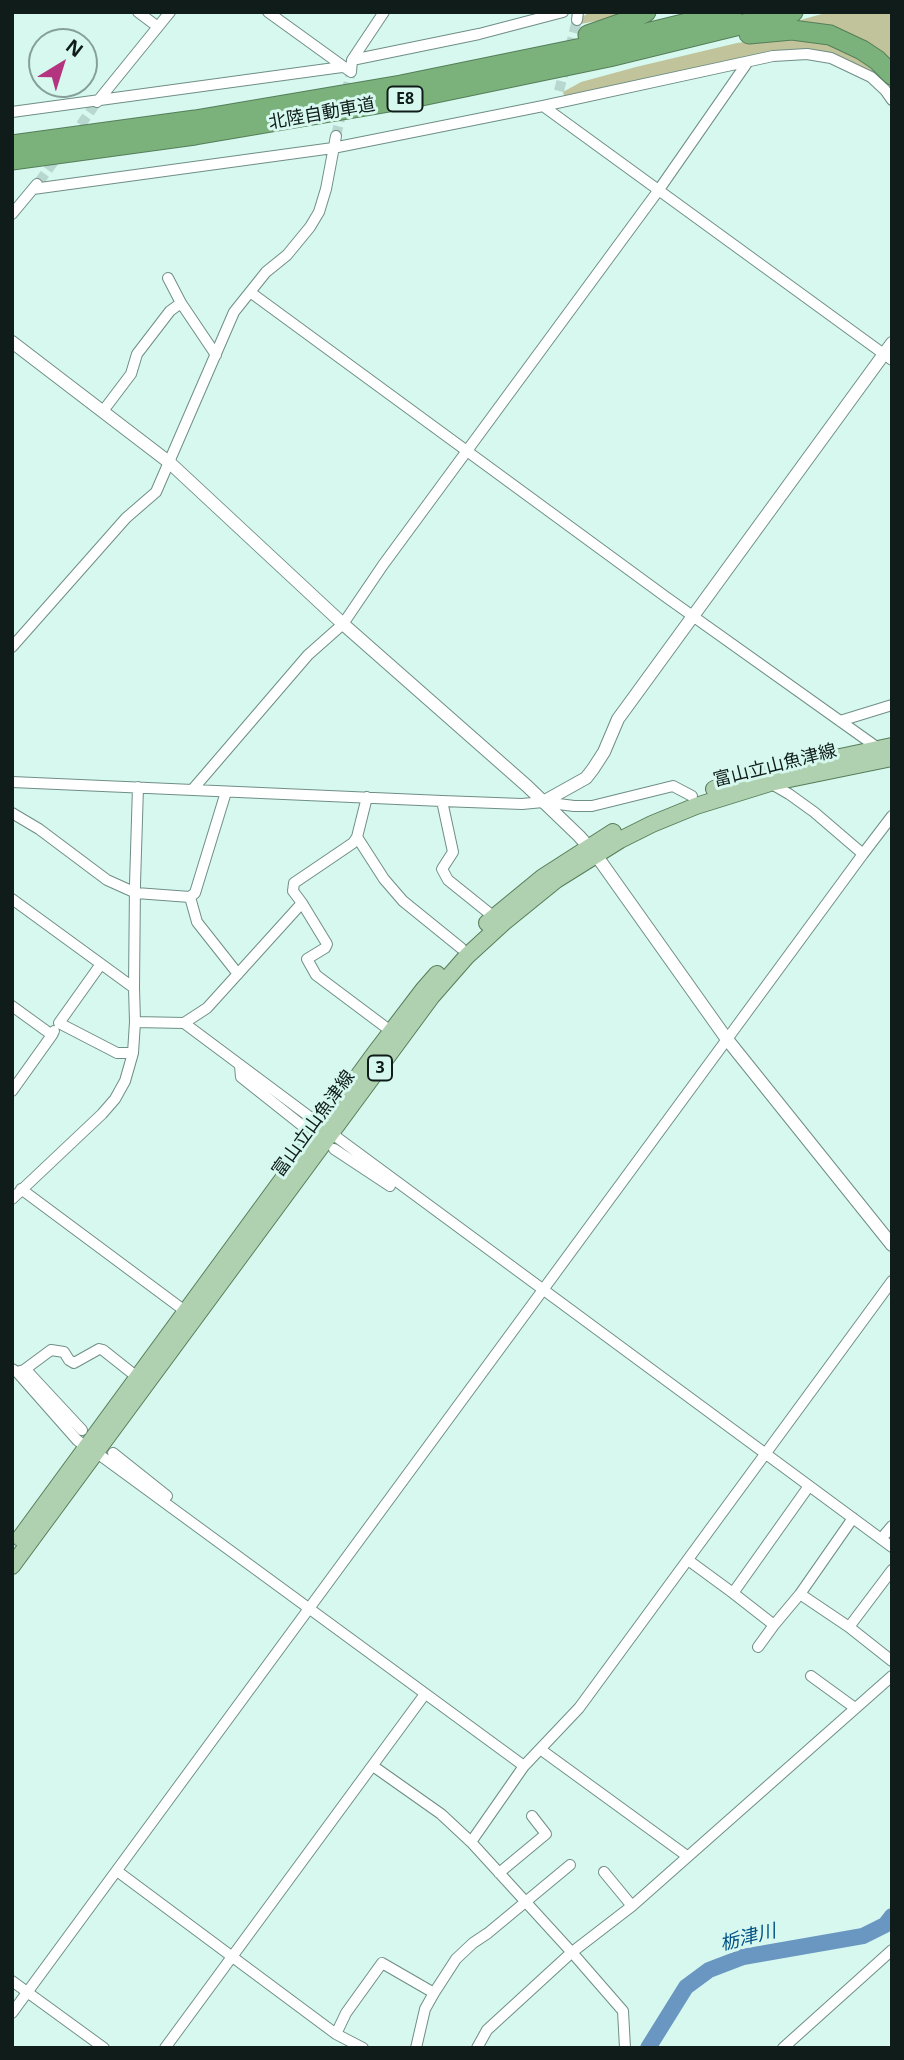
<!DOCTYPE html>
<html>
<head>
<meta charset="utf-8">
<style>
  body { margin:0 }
  #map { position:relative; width:904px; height:2060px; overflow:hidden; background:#d6f8ef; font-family:"Noto Sans",sans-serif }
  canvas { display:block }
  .frame { position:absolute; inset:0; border:14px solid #0f1c19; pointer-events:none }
  .north { position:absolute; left:28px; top:28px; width:70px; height:70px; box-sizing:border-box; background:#d6f8ef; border:2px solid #86a099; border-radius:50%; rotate:38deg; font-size:19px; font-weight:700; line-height:28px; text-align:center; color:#0f1c19 }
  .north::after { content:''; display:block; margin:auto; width:24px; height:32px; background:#b5347f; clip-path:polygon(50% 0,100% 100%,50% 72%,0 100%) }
</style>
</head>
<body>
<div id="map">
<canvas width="904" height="2060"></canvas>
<div class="frame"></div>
<div class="north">N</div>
</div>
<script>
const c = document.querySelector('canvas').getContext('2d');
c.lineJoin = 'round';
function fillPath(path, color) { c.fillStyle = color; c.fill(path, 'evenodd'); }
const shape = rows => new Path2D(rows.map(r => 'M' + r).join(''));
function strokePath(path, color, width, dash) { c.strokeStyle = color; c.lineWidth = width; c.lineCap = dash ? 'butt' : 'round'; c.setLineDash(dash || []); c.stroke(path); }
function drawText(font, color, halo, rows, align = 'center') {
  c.font = font + ' "Noto Sans","Noto Sans JP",sans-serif'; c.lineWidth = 6; c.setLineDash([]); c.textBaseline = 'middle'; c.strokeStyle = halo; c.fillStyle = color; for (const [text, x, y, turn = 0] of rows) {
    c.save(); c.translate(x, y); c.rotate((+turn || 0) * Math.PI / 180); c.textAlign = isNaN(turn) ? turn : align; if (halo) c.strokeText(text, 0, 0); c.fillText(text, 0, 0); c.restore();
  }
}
const green = shape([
  [590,12,628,12,619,17,580,24,582,17],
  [829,12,892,12,892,68,786,24],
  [781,37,830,43,872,65,892,86,892,100,880,87,825,52,796,49,771,52,565,99,563,92,581,82,636,67,737,43]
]);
const river = shape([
  [648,2048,686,1987,709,1970,743,1957,863,1936,885,1925,892,1916]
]);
const minorTunnel = shape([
  [559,91,577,20],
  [336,136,351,72],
  [72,137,97,102],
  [39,182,60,153]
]);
const minor = shape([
  [138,12,158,27],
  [268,12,351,72,352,60,384,12],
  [577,20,578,12],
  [352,60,479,34,563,12],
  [97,102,170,12],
  [543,106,892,360],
  [12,112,342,67],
  [33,189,333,148,543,106,773,56,807,54,831,58,871,77,885,90,892,100],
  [12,214,37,184],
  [250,292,666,597,878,748],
  [181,303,216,355],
  [103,411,131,374,137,354,170,311,181,303,168,278],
  [12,647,126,518,156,492,234,312,266,272,287,255,310,227,319,212,326,189,336,136],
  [840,721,892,705],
  [12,782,442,801,522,804,543,802,574,806,592,806,673,786,692,796],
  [193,789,308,655,343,624,383,565,658,191,747,63],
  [442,801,453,852,442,869,448,880,494,917],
  [12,813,39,829,107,880,136,893,190,897],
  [357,837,384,879,403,901,461,948],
  [863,854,892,816],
  [190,897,195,893,226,792],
  [190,897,197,922,238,974],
  [12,899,134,988],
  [302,903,327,944,325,948,307,959,316,975,396,1035],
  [101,964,59,1023,117,1053,133,1053],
  [12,1006,52,1035,54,1031],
  [135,1022,184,1023,322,1126],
  [184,1023,207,1008,302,903,293,891,294,883,353,843,357,837,367,797],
  [240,1066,241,1077,304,1127],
  [12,1091,52,1035],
  [331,1133,892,1547],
  [334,1149,390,1186],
  [21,1189,185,1311],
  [12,1199,102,1114,115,1099,125,1081,133,1053,135,1022,134,988,135,884,138,787],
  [12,1369,17,1372,77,1440,86,1447],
  [24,1370,51,1350,64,1352,69,1360,74,1363,99,1349,103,1350,137,1377],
  [20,1371,24,1370,29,1373,82,1430],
  [97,1453,524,1766,579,1708,892,1281],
  [113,1453,167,1496],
  [881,1539,892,1526],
  [688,1560,733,1593,809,1486],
  [892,1570,849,1627,892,1661],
  [733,1593,774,1625,800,1594],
  [849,1627,800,1594,853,1518],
  [758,1647,774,1625],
  [811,1676,855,1708],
  [540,1749,687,1856],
  [373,1766,441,1814,471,1842,576,1957,623,2011,625,2048],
  [471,1842,524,1766],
  [117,1871,336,2034],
  [604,1872,632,1906],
  [499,1873,546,1834,532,1816],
  [12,1981,104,2048],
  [434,1993,456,1959,473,1943,488,1933,570,1865],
  [12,2013,863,854,814,812,789,794,770,783],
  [165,2048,425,1694],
  [363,2048,336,2034,346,2013,382,1963,434,1993,425,2009,416,2048],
  [477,2048,487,2030,571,1953,632,1906,892,1676],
  [783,2048,892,1950]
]);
const tertiary = shape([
  [12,342,170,463,343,624,527,786,579,836,596,855,726,1038,892,1245],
  [543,802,586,778,593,769,604,752,618,719,892,343]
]);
const primary = shape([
  [812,763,892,746],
  [714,789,767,773],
  [487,923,543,877,613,832],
  [20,1538,375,1053,423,990,437,974],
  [12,1566,432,996,467,956,503,923,556,880,620,840,652,824,696,806,770,783,892,758]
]);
const motorway = shape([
  [749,34,792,30,830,35,862,50,877,60,892,75],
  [588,35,628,21,646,12],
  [12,145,195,120,401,85,606,43,732,12],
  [12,160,195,135,407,99,609,57,793,12]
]);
const shields = [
  [405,99,35],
  [380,1068,24]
];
const shieldNames = [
  ["E8",405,99],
  ["3",380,1068]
];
const streetNames = [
  ["北陸自動車道",322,114,-10],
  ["富山立山魚津線",775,766,-14],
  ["富山立山魚津線",314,1124,-54]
];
const waterNames = [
  ["栃津川",748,1938,-14]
];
fillPath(green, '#c1c49a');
strokePath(river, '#6997c1', 16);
strokePath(minorTunnel, '#b8d7cf', 10, [10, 5]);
strokePath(minor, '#6f8e86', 12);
strokePath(tertiary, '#6f8e86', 14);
strokePath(primary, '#557e59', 18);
strokePath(motorway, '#557e59', 21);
strokePath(minor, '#fff', 10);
strokePath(tertiary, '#fff', 12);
strokePath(primary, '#b0d1b0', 16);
strokePath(motorway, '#7bb27c', 19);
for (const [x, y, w] of shields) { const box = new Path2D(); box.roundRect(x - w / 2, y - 12.5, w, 25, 5); c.fillStyle = '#d6f8ef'; c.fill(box); strokePath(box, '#0f1c19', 2); }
drawText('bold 16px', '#0f1c19', null, shieldNames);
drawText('18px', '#0f1c19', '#d6f8ef', streetNames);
drawText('italic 19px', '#005085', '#d6f8ef', waterNames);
</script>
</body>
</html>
